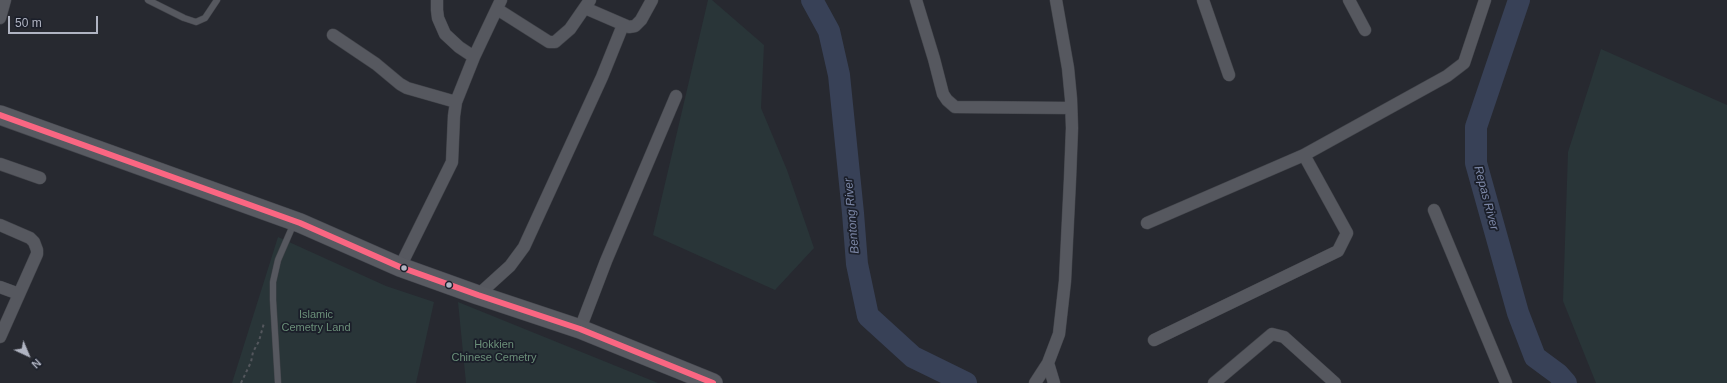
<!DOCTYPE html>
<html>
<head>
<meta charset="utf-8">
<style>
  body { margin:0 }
  #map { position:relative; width:1727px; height:383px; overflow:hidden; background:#272930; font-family:Arial,sans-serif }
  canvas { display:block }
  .north { position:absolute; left:8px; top:335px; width:40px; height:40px; -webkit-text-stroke:3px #1b1f2a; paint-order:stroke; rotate:136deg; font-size:11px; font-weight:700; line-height:16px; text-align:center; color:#b0b4c2 }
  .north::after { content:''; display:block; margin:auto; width:14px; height:18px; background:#b0b4c2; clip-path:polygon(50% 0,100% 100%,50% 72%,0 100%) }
  .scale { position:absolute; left:8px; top:16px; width:90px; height:18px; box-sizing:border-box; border:2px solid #b0b4c2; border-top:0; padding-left:5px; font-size:12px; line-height:14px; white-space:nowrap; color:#b0b4c2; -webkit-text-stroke:3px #1b1f2a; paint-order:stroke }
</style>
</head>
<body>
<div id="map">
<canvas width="1727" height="383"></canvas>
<div class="north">N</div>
<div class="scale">50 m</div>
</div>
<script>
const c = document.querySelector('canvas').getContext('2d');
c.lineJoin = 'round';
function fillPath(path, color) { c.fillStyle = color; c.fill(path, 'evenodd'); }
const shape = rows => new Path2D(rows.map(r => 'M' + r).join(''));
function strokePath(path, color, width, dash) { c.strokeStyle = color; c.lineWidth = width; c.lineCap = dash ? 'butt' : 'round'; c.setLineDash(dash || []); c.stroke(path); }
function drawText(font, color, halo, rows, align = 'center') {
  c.font = font + ' Arial,sans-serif'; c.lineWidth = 3.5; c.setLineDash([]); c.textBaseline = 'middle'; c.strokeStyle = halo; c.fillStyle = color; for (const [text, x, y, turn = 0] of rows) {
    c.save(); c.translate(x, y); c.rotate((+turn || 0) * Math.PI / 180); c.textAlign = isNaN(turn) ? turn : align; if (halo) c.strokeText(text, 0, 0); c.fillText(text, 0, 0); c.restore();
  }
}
const green = shape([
  [708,0,712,0,764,45,761,108,787,170,814,248,775,290,653,235],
  [1601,49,1727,105,1727,383,1596,383,1563,301,1568,152],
  [278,237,386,286,434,302,416,383,232,383],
  [458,302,658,383,466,383]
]);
const river = shape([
  [812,0,829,31,839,75,853,213,857,264,868,316,913,357,966,383],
  [1519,0,1476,127,1476,163,1518,313,1535,357,1558,374,1566,383]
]);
const path = shape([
  [241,383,251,362,253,352,259,341,264,323]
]);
const lane = shape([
  [148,0,184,18,196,22,205,18,217,0],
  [278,383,273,300,273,282,278,260,294,223]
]);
const street = shape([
  [437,0,437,10,438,18,445,34,459,47,474,57],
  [916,0,934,59,943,94,947,100,955,107,1071,108],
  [1203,0,1229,75],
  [1349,0,1365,30],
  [585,8,629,27,635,26,641,20,652,0],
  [497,9,549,42,555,42,570,29,590,0],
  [0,18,5,0],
  [333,35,376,64,400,84,407,88,456,102],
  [0,164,40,178],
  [1434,210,1506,383],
  [1147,223,1304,155,1447,76,1464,63,1485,0],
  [0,225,30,238,34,242,37,250,37,254,0,337],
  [400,267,452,162,454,116,456,102,474,57,501,0],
  [0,287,19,294],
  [478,295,510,266,524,247,602,77,623,25],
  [580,329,606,261,676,96],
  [1154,340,1338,251,1347,233,1304,155],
  [1048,363,1054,383],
  [1035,383,1048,363,1059,334,1065,281,1070,179,1072,128,1071,99,1068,68,1056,0],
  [1214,383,1272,334,1284,337,1335,383]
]);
const primary = shape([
  [0,115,300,223,400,267,478,295,580,329,713,383]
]);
const bus1 = shape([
  [0,115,300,223,400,267,478,295,580,329,713,383]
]);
const markers = [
  [404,268,3.5,"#b0b4c2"],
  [449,285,3.5,"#b0b4c2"]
];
const parkNames = [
  ["Islamic",316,315],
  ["Cemetry Land",316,328],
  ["Hokkien",494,345],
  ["Chinese Cemetry",494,358]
];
const waterNames = [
  ["Repas River",1486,198,75],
  ["Bentong River",852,216,-95]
];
fillPath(green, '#293538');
strokePath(river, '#384157', 22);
strokePath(lane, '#42444a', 7);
strokePath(street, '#42444a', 13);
strokePath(primary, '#44464d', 20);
strokePath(path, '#54575d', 2, [3, 3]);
strokePath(lane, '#56585f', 6);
strokePath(street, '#56585f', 12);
strokePath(primary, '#585a61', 19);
strokePath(bus1, '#fa6682', 6);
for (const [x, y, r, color] of markers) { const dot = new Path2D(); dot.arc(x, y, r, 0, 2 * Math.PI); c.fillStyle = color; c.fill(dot); strokePath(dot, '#1b1f2a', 1.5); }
drawText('11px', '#6b8f79', '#1b1f2a', parkNames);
drawText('italic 12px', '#7c87a6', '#1b1f2a', waterNames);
</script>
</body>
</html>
